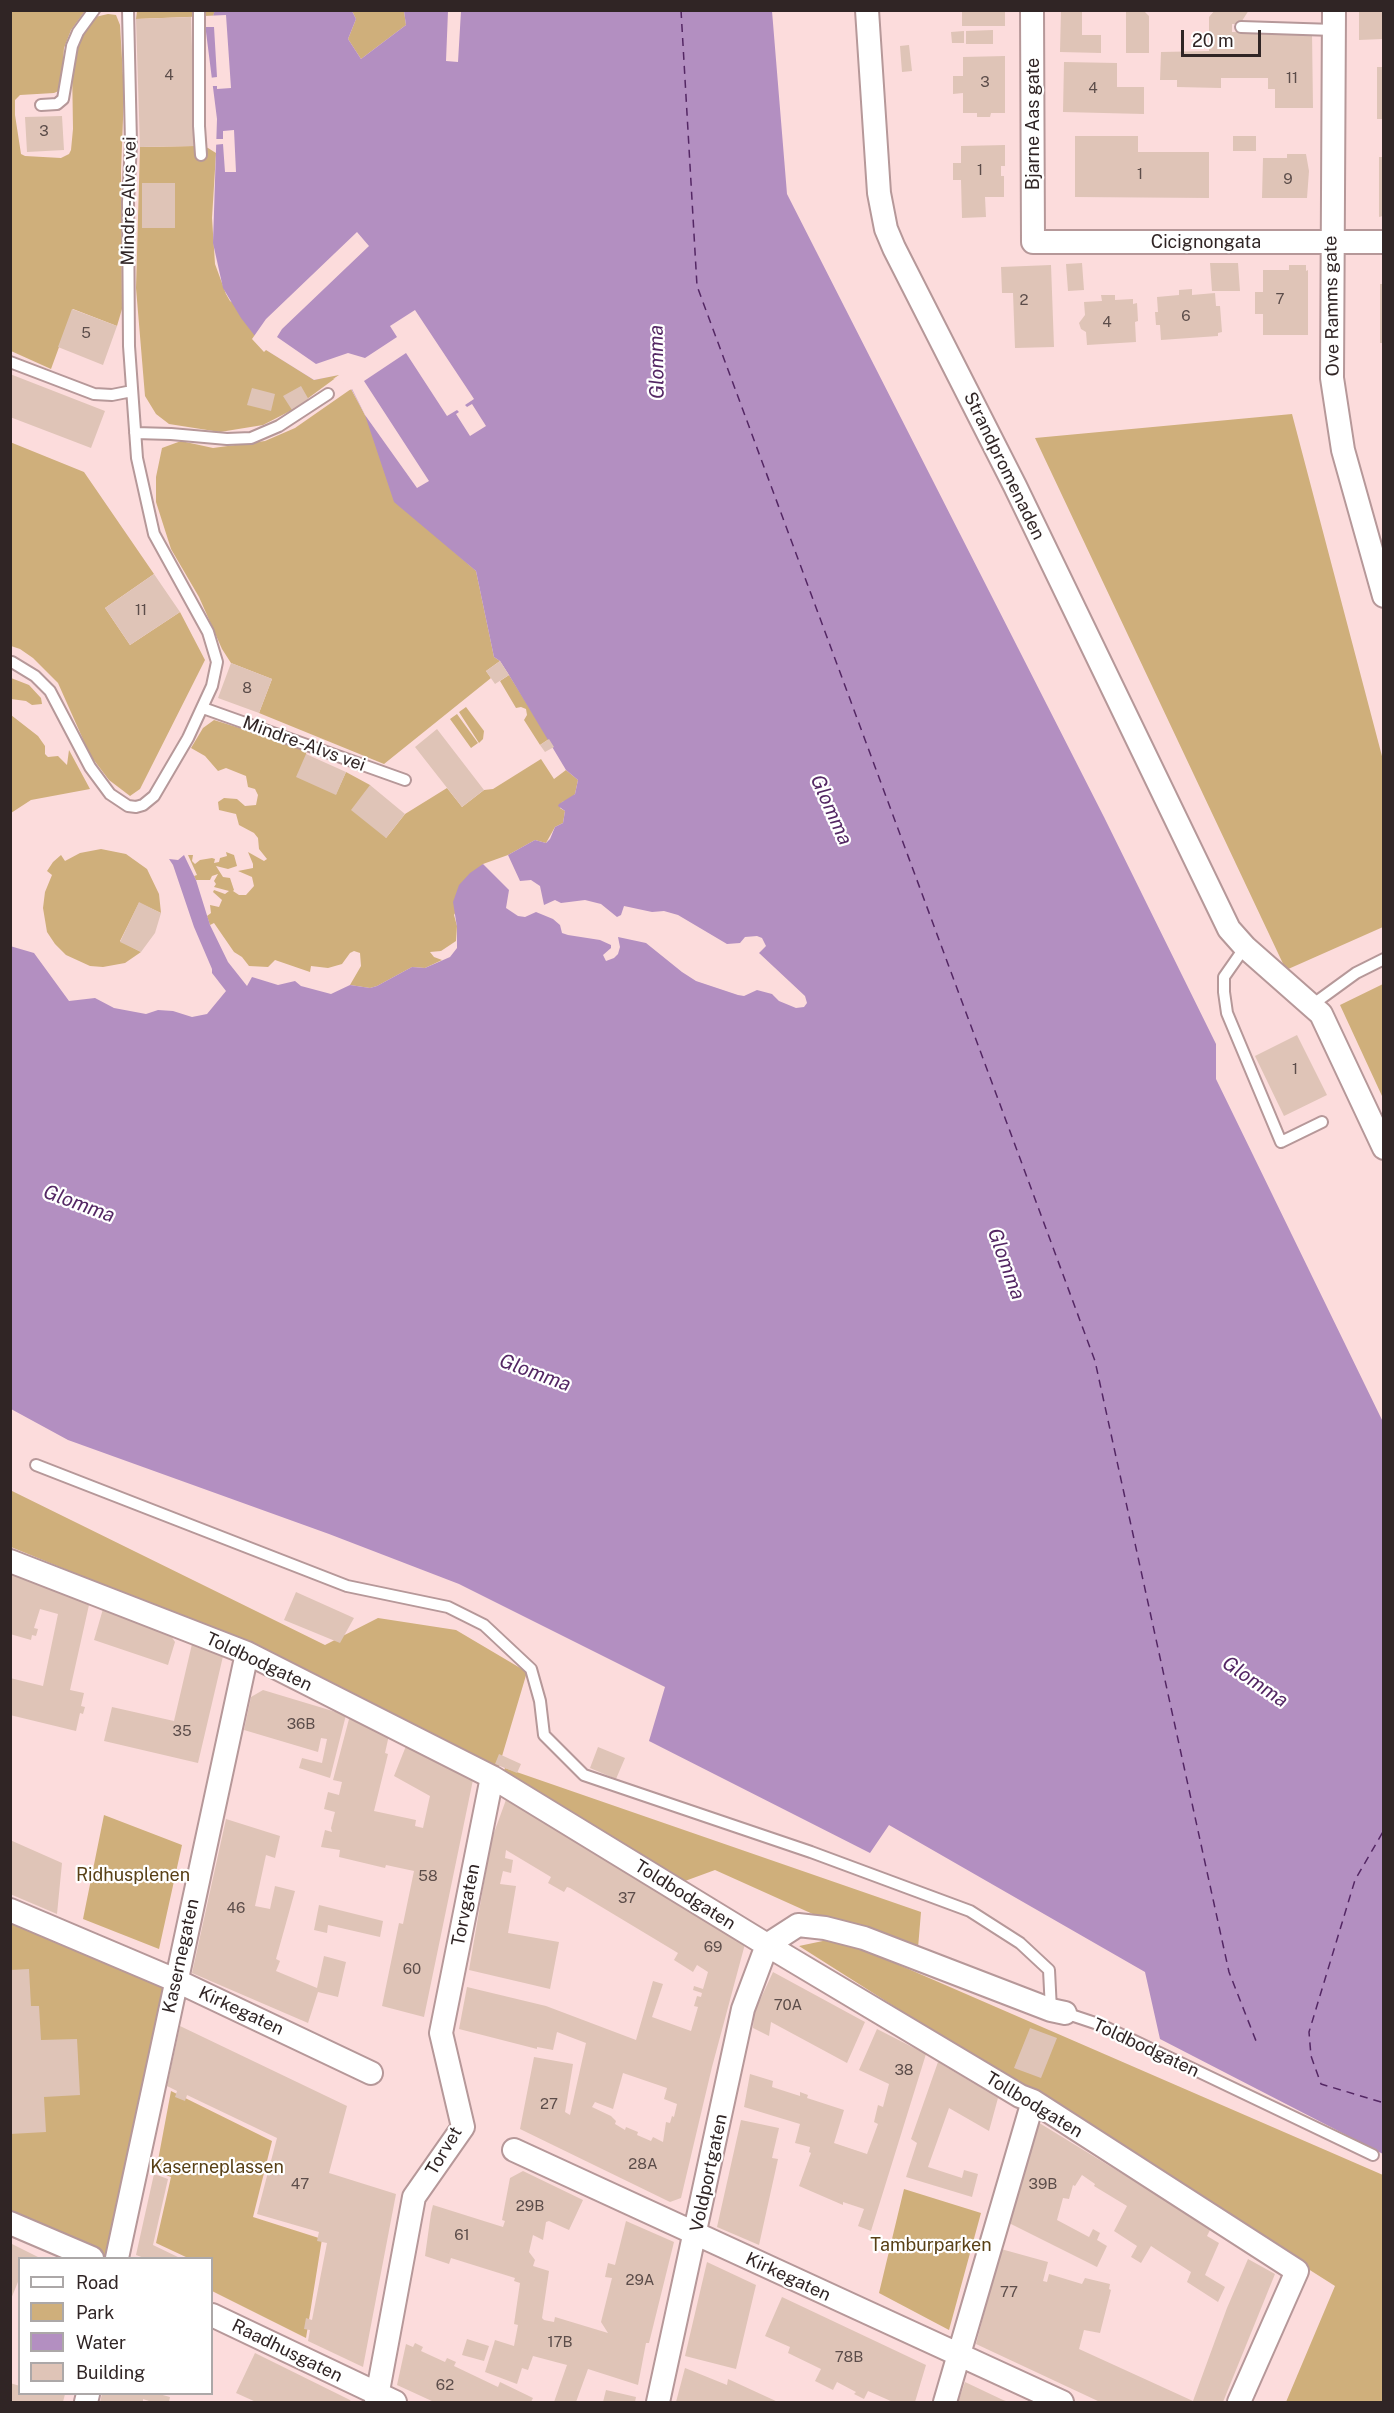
<!DOCTYPE html>
<html>
<head>
<meta charset="utf-8">
<style>
  body { margin:0 }
  #map { position:relative; width:1394px; height:2413px; overflow:hidden; background:#fcdcdc; font-family:"Public Sans",sans-serif }
  canvas { display:block }
  .frame { position:absolute; inset:0; border:12px solid #302525; pointer-events:none }
  .legend { position:absolute; left:18px; top:2257px; width:195px; height:138px; box-sizing:border-box; background:#fff; border:2px solid #aca8a8; margin:0; padding:8px 10px; list-style:none; font-size:18px; color:#302525 }
  .legend li { display:flex; align-items:center; gap:12px; height:30px }
  .legend b { width:30px; border:2px solid #aca8a8 }
  .scale { position:absolute; left:1181px; top:30px; width:80px; height:27px; box-sizing:border-box; border:3px solid #302525; border-top:0; padding-left:8px; font-size:18px; line-height:21px; white-space:nowrap; color:#302525; -webkit-text-stroke:4px #fff; paint-order:stroke }
</style>
</head>
<body>
<div id="map">
<canvas width="1394" height="2413"></canvas>
<div class="frame"></div>
<ul class="legend">
<li><b style="height:8px;background:#fff"></b>Road</li>
<li><b style="height:16px;background:#cfaf7b"></b>Park</li>
<li><b style="height:16px;background:#b38fc1"></b>Water</li>
<li><b style="height:16px;background:#dfc4b7"></b>Building</li>
</ul>
<div class="scale">20 m</div>
</div>
<script>
const c = document.querySelector('canvas').getContext('2d');
c.lineJoin = 'round';
function fillPath(path, color) { c.fillStyle = color; c.fill(path, 'evenodd'); }
const shape = rows => new Path2D(rows.map(r => 'M' + r).join(''));
function strokePath(path, color, width, dash) { c.strokeStyle = color; c.lineWidth = width; c.lineCap = dash ? 'butt' : 'round'; c.setLineDash(dash || []); c.stroke(path); }
function drawText(font, color, halo, rows, align = 'center') {
  c.font = font + ' "Public Sans",sans-serif'; c.lineWidth = 4.5; c.setLineDash([]); c.textBaseline = 'middle'; c.strokeStyle = halo; c.fillStyle = color; for (const [text, x, y, turn = 0] of rows) {
    c.save(); c.translate(x, y); c.rotate((+turn || 0) * Math.PI / 180); c.textAlign = isNaN(turn) ? turn : align; if (halo) c.strokeText(text, 0, 0); c.fillText(text, 0, 0); c.restore();
  }
}
const green = shape([
  [11,11,85,11,71,30,64,48,61,90,54,93,20,95,15,100,15,115,21,154,25,156,61,158,69,154,71,150,73,129,72,64,82,30,95,17,108,14,116,15,120,25,124,93,121,171,122,309,117,326,73,309,51,369,11,351],
  [137,11,215,11,213,16,136,19],
  [352,11,404,11,406,25,361,59,348,39,356,19],
  [195,146,208,148,216,153,212,218,215,264,226,294,230,301,341,374,292,410,263,425,220,432,169,424,156,414,145,396,136,288,140,147],
  [351,389,365,415,450,548,476,571,494,657,500,661,486,671,491,678,384,764,259,713,272,679,231,663,222,649,199,597,171,549,156,502,156,477,162,448,181,441,213,448,265,441,295,428],
  [1292,414,1383,760,1383,927,1286,970,1035,438],
  [10,442,84,472,154,574,105,608,130,645,180,612,205,660,140,789,130,796,109,780,90,755,58,683,33,658,20,649,11,646],
  [509,675,549,739,540,745,524,720,527,715,526,709,521,707,516,708,500,681],
  [11,678,29,685,41,698,42,704,32,705,26,701,11,699],
  [466,707,484,731,483,739,479,743,459,712],
  [457,714,478,743,471,748,450,719],
  [11,715,38,736,45,746,45,754,48,757,58,756,67,765,69,750,90,789,31,800,11,813],
  [214,720,307,749,306,754,336,794,346,772,370,785,386,838,405,814,447,788,462,807,484,790,493,789,541,759,554,779,566,770,578,780,575,794,569,800,562,802,560,808,565,811,563,823,555,827,546,843,535,840,508,855,483,864,454,915,457,926,456,941,441,951,430,952,434,957,442,960,425,968,412,967,377,986,370,988,350,985,361,966,360,953,354,951,350,953,342,964,328,968,311,966,310,972,275,960,268,967,249,966,242,957,234,952,214,923,210,925,207,916,211,913,210,905,219,907,222,900,213,892,214,890,225,894,229,891,214,887,216,884,214,881,218,874,212,876,210,880,196,880,194,876,197,875,188,855,193,855,192,861,195,864,200,860,212,858,215,859,214,863,219,862,220,858,227,856,226,852,234,855,237,866,228,869,216,866,223,877,230,878,234,890,233,891,239,895,246,895,254,886,252,877,238,871,253,868,253,864,248,852,264,861,267,859,259,849,258,838,254,833,239,825,236,814,219,810,218,802,224,798,237,799,245,806,256,805,258,795,255,789,248,787,246,776,226,768,218,771,205,756,191,748,203,728],
  [101,849,126,854,147,869,159,894,161,913,139,903,120,941,141,952,125,963,103,967,90,966,66,955,55,944,47,932,43,908,45,892,52,875,47,871,53,862,61,855,65,861,80,853],
  [1383,984,1384,1096,1382,1096,1340,1005],
  [10,1490,325,1645,378,1618,456,1630,527,1672,497,1773,253,1646,11,1547],
  [505,1768,921,1912,918,1948,815,1915,715,1870,685,1881,502,1776],
  [104,1815,182,1845,159,1949,83,1919],
  [10,1917,168,1985,108,2257,11,2217],
  [837,1938,1383,2175,1383,2402,1286,2402,1335,2286,799,1946],
  [171,2091,272,2141,253,2217,322,2239,306,2338,212,2291,212,2258,188,2258,156,2243,171,2177,156,2171],
  [904,2189,981,2213,949,2330,879,2293]
]);
const water = shape([
  [215,10,352,11,356,19,348,39,361,59,406,25,404,11,772,11,787,194,1104,817,1216,1044,1216,1079,1383,1422,1383,2154,1160,2039,1145,1972,889,1825,870,1853,649,1741,665,1687,459,1584,329,1534,68,1440,11,1409,10,946,34,953,69,1001,95,998,114,1008,146,1014,158,1010,173,1011,192,1017,207,1014,226,991,212,973,212,969,194,927,173,865,169,859,178,860,184,855,196,880,210,925,228,962,247,986,252,977,278,985,295,981,301,986,331,994,350,985,370,988,377,986,412,967,425,968,450,957,457,948,457,927,453,902,459,885,470,873,483,864,509,890,506,908,518,916,525,917,536,912,553,919,560,925,562,933,568,935,600,940,611,945,611,948,603,955,606,961,614,958,618,954,620,947,618,937,646,943,682,972,696,981,738,995,744,996,757,990,772,994,779,1001,796,1008,804,1007,807,1003,805,996,759,953,766,946,762,938,757,936,745,937,740,943,727,944,678,915,664,911,652,912,624,906,621,915,617,917,601,904,585,900,561,903,555,900,544,905,540,886,531,880,520,881,508,855,535,840,546,843,550,839,555,827,563,823,565,811,558,806,559,804,575,794,578,780,566,770,509,675,500,661,494,657,476,571,394,502,365,415,351,388,341,374,314,380,265,349,241,318,223,288,213,243,217,119,204,16,213,16]
]);
const pier = shape([
  [448,11,461,11,458,62,446,61],
  [226,15,231,88,217,89,217,86,210,86,209,78,217,77,214,27,204,27,204,16],
  [234,130,236,172,225,172,223,144,213,145,213,139,223,139,223,131],
  [357,232,369,246,282,329,277,337,316,364,348,353,365,358,397,337,390,326,415,310,474,399,465,405,467,407,472,404,486,426,470,436,456,414,459,412,457,410,447,416,406,353,364,381,429,481,417,488,365,415,352,389,349,390,339,378,333,379,339,375,314,380,266,350,264,352,252,339,266,319]
]);
const ferry = shape([
  [681,10,697,286,1095,1361,1229,1972,1258,2046],
  [1381,2102,1321,2084,1311,2056,1309,2032,1355,1880,1384,1830]
]);
const building = shape([
  [962,10,1005,10,1005,26,962,26],
  [1061,10,1082,10,1082,35,1101,35,1101,53,1060,52],
  [1126,10,1143,10,1149,16,1149,53,1126,53],
  [1215,10,1249,10,1240,24,1232,24,1232,32,1312,33,1313,108,1275,108,1275,89,1268,89,1268,78,1221,78,1221,88,1177,87,1177,80,1160,80,1161,52,1209,51,1209,17],
  [1359,10,1383,10,1383,39,1359,40],
  [191,17,195,146,140,147,136,19],
  [993,30,993,44,966,44,966,31],
  [964,31,964,43,952,43,951,32],
  [909,45,912,71,902,72,900,46],
  [1005,56,1005,113,991,113,990,117,977,117,977,113,963,113,963,93,953,94,953,76,963,76,963,57],
  [1064,62,1117,63,1117,87,1144,87,1144,114,1063,112],
  [1377,67,1383,67,1383,119,1377,119],
  [62,116,64,150,27,152,25,117],
  [1075,136,1138,136,1138,152,1209,152,1209,198,1075,197],
  [1233,136,1256,136,1256,151,1233,151],
  [1005,145,1005,166,1001,166,1001,176,1004,176,1004,197,985,197,986,217,962,218,961,180,953,180,953,163,961,163,961,146],
  [1287,154,1306,154,1309,171,1307,198,1262,198,1263,158,1287,158],
  [1379,157,1383,157,1383,216,1379,217],
  [142,183,175,183,175,228,142,228],
  [1082,263,1084,290,1068,291,1066,264],
  [1210,263,1238,263,1240,291,1212,291],
  [1051,265,1054,347,1015,348,1013,293,1002,293,1001,267],
  [1289,265,1306,265,1306,271,1308,270,1308,335,1263,335,1263,314,1255,314,1255,292,1263,292,1263,270,1289,270],
  [1380,284,1383,284,1383,343,1380,343],
  [1192,289,1192,295,1215,293,1216,306,1220,306,1222,332,1218,333,1218,336,1161,340,1160,325,1156,325,1155,312,1158,312,1157,297,1179,295,1179,290],
  [1101,295,1115,295,1115,300,1133,299,1133,304,1137,303,1138,321,1135,322,1136,342,1087,345,1086,332,1081,329,1079,323,1085,315,1084,302,1102,301],
  [72,309,117,326,103,365,58,347],
  [10,374,105,411,91,448,10,417],
  [301,386,309,400,292,410,283,396],
  [252,388,275,394,271,411,247,405],
  [154,574,180,612,130,645,105,608],
  [500,661,509,675,495,684,486,671],
  [231,663,272,679,259,713,218,698],
  [437,729,484,790,462,807,415,747],
  [549,739,554,747,545,752,540,745],
  [306,754,346,772,336,795,296,777],
  [370,785,405,814,386,838,351,810],
  [139,902,161,913,155,933,141,952,120,942],
  [1297,1035,1327,1095,1284,1116,1255,1056],
  [10,1574,91,1596,70,1690,84,1693,81,1706,85,1707,83,1714,80,1713,76,1731,10,1715,10,1678,43,1686,58,1614,40,1609,34,1628,38,1629,36,1636,32,1635,31,1640,10,1634],
  [296,1592,354,1618,340,1643,284,1620],
  [105,1602,162,1622,175,1642,168,1665,94,1640],
  [192,1644,224,1652,198,1763,104,1741,112,1707,174,1721],
  [263,1690,346,1715,330,1778,299,1768,302,1758,322,1763,327,1739,321,1738,318,1752,244,1730,251,1697],
  [349,1719,389,1735,385,1753,388,1754,374,1811,416,1820,415,1826,423,1828,430,1796,394,1776,408,1741,474,1775,424,2017,382,2006,399,1923,403,1924,414,1871,386,1865,385,1868,339,1857,340,1850,321,1847,325,1830,332,1832,331,1828,335,1812,324,1809,328,1792,339,1795,342,1782,333,1780],
  [598,1747,625,1758,616,1779,590,1768],
  [499,1754,521,1764,517,1773,495,1764],
  [507,1797,745,1944,712,2067,681,2198,670,2202,520,2129,534,2057,573,2064,565,2112,570,2115,586,2043,557,2032,553,2050,537,2047,537,2049,459,2029,467,1987,546,2006,636,2040,653,1981,663,1984,652,2017,691,2031,698,2007,694,2006,697,1996,701,1997,702,1993,693,1990,694,1986,703,1989,708,1972,697,1965,693,1972,674,1960,678,1953,570,1888,567,1887,564,1892,548,1883,551,1877,506,1850,505,1858,513,1860,511,1873,503,1871,500,1884,516,1886,508,1933,559,1942,550,1989,469,1970,491,1841],
  [623,2073,667,2088,664,2099,677,2104,674,2117,672,2116,670,2123,666,2122,663,2142,653,2137,651,2141,637,2135,638,2132,626,2127,625,2130,615,2124,616,2121,611,2116,592,2107,595,2102,613,2109],
  [226,1819,280,1836,275,1858,266,1855,255,1906,270,1909,275,1886,295,1891,276,1959,280,1961,276,1971,317,1988,324,1956,346,1962,338,1997,318,1992,308,2023,192,1973],
  [10,1840,62,1863,57,1914,10,1894],
  [319,1905,383,1921,380,1937,328,1925,327,1933,314,1930],
  [29,1969,31,2006,39,2006,41,2040,77,2039,80,2095,44,2097,46,2132,10,2134,10,1970],
  [773,1972,865,2022,847,2063,771,2022,769,2036,753,2028,754,2013],
  [180,2026,347,2106,329,2173,396,2194,363,2367,308,2341,310,2330,304,2329,306,2318,312,2320,327,2243,317,2241,319,2232,257,2214,277,2138,187,2095,185,2101,175,2097,177,2091,167,2086],
  [1030,2028,1057,2038,1041,2078,1014,2068],
  [877,2029,926,2054,871,2231,858,2226,864,2209,843,2202,843,2205,799,2186,811,2153,809,2152,810,2147,795,2143,800,2124,744,2107,750,2074,773,2081,772,2087,800,2096,800,2092,808,2095,807,2098,844,2110,834,2143,867,2154,878,2124,874,2122,878,2105,883,2107,889,2084,859,2070],
  [938,2062,998,2098,989,2131,949,2108,928,2167,962,2178,964,2170,978,2174,972,2197,906,2177,917,2143,911,2139],
  [741,2120,779,2128,772,2158,778,2159,759,2245,717,2227],
  [1036,2121,1211,2228,1207,2236,1219,2243,1205,2275,1225,2287,1218,2302,1187,2282,1191,2272,1151,2246,1141,2263,1131,2257,1137,2246,1114,2231,1127,2206,1094,2186,1095,2184,1082,2175,1075,2186,1073,2185,1069,2199,1063,2198,1057,2220,1089,2237,1093,2229,1100,2233,1097,2240,1107,2246,1097,2267,1007,2222],
  [523,2171,583,2200,569,2230,549,2221,546,2222,543,2240,533,2235,529,2252,535,2260,533,2266,549,2271,542,2318,544,2320,554,2322,555,2317,608,2333,601,2322,612,2278,605,2277,608,2263,615,2265,626,2221,674,2242,649,2343,646,2343,638,2385,588,2369,576,2402,554,2402,567,2365,533,2356,528,2370,522,2368,517,2384,485,2372,495,2340,514,2346,518,2325,514,2324,520,2283,514,2281,515,2278,451,2258,449,2264,425,2256,431,2213,433,2205,503,2227,505,2221,502,2220,510,2178],
  [154,2174,168,2179,153,2245,180,2258,144,2258,136,2255],
  [10,2243,40,2258,20,2258,20,2277,11,2299],
  [1001,2249,1048,2262,1043,2281,1047,2282,1049,2274,1082,2284,1085,2278,1110,2284,1109,2289,1111,2290,1100,2333,1084,2330,1079,2349,1193,2401,1227,2308,1248,2259,1275,2274,1223,2402,1100,2402,976,2344],
  [707,2262,756,2285,736,2369,685,2356],
  [782,2297,926,2365,915,2402,893,2402,868,2391,864,2399,854,2394,856,2392,837,2382,833,2390,815,2381,821,2369,788,2353,790,2347,765,2336],
  [467,2339,489,2346,484,2361,462,2355],
  [415,2343,423,2347,421,2351,445,2362,447,2358,456,2362,454,2366,498,2387,500,2382,533,2398,531,2402,434,2402,397,2385,406,2344,413,2347],
  [255,2353,350,2400,351,2402,256,2402,236,2393],
  [685,2368,727,2385,728,2379,778,2402,676,2402],
  [965,2382,1003,2400,1009,2402,958,2402],
  [10,2383,20,2386,20,2394,65,2394,63,2402,10,2402],
  [606,2390,636,2397,635,2402,603,2402],
  [102,2394,159,2394,170,2397,169,2402,152,2402,143,2399,143,2402,100,2402]
]);
const lane = shape([
  [199,10,199,126,201,155],
  [1241,27,1334,30],
  [41,105,57,104,63,99,72,46,78,32,94,10],
  [10,362,94,394,112,395,132,391],
  [135,433,171,434,227,439,251,438,279,426,328,394],
  [12,662,35,676,50,691,90,767,110,794,128,806,136,807,143,805,154,796,188,738,212,686,217,662,208,632,154,534,137,458,129,346,128,202,131,143,128,10],
  [203,708,405,780],
  [1245,947,1224,977,1224,992,1227,1013,1281,1142,1322,1122],
  [1312,1005,1356,973,1384,959],
  [36,1465,347,1586,448,1607,484,1625,531,1669,540,1701,544,1735,584,1775,811,1852,970,1911,1020,1943,1049,1970,1051,2010],
  [1065,2013,1101,2025,1373,2155]
]);
const street = shape([
  [867,10,879,193,886,229,894,248,1015,486,1229,929,1245,947,1321,1014,1384,1148],
  [1032,10,1033,242,1384,242],
  [1334,10,1332,378,1343,450,1384,596],
  [10,1561,247,1653,492,1777,767,1945,1020,2096,1033,2101,1297,2271,1239,2402],
  [10,1910,175,1980,371,2073],
  [767,1945,798,1925,825,1928,864,1938,1051,2010,1065,2013],
  [514,2150,1062,2402],
  [10,2223,92,2258],
  [117,2258,247,1653],
  [212,2315,395,2402],
  [86,2402,88,2394],
  [376,2402,414,2197,463,2127,441,2033,492,1777],
  [658,2402,743,2009,767,1945],
  [945,2402,1033,2101]
]);
const numberNames = [
  ["4",169,75],
  ["11",1292,78],
  ["3",985,82],
  ["4",1093,88],
  ["3",44,131],
  ["1",980,170],
  ["1",1140,174],
  ["9",1288,179],
  ["7",1280,299],
  ["2",1024,300],
  ["6",1186,316],
  ["4",1107,322],
  ["5",86,333],
  ["11",141,610],
  ["8",247,688],
  ["1",1295,1069],
  ["36B",301,1724],
  ["35",182,1731],
  ["58",428,1876],
  ["37",627,1898],
  ["46",236,1908],
  ["69",713,1947],
  ["60",412,1969],
  ["70A",788,2005],
  ["38",904,2070],
  ["27",549,2104],
  ["28A",643,2164],
  ["47",300,2184],
  ["39B",1043,2184],
  ["29B",530,2206],
  ["61",462,2235],
  ["29A",640,2280],
  ["77",1009,2292],
  ["17B",560,2342],
  ["78B",849,2357],
  ["62",445,2385]
];
const streetNames = [
  ["Bjarne Aas gate",1033,124,-90],
  ["Mindre-Alvs vei",129,201,-89],
  ["Cicignongata",1206,242],
  ["Ove Ramms gate",1332,306,-91],
  ["Strandpromenaden",1004,466,64],
  ["Mindre-Alvs vei",304,744,20],
  ["Toldbodgaten",259,1662,25],
  ["Toldbodgaten",685,1895,32],
  ["Torvgaten",466,1905,-79],
  ["Kasernegaten",181,1956,-78],
  ["Kirkegaten",241,2011,25],
  ["Toldbodgaten",1146,2048,25],
  ["Tollbodgaten",1034,2105,31],
  ["Torvet",444,2151,-59],
  ["Voldportgaten",709,2173,-78],
  ["Kirkegaten",788,2277,25],
  ["Raadhusgaten",287,2351,26]
];
const parkNames = [
  ["Ridhusplenen",133,1875],
  ["Kaserneplassen",217,2167],
  ["Tamburparken",931,2245]
];
const waterNames = [
  ["Glomma",657,362,-91],
  ["Glomma",831,810,66],
  ["Glomma",79,1204,20],
  ["Glomma",1006,1264,70],
  ["Glomma",535,1373,20],
  ["Glomma",1255,1682,34]
];
fillPath(green, '#cfaf7b');
fillPath(water, '#b38fc1');
fillPath(pier, '#fcdcdc');
strokePath(ferry, '#542764', 1.5, [8, 6]);
fillPath(building, '#dfc4b7');
strokePath(lane, '#b69899', 14);
strokePath(street, '#b69899', 26);
strokePath(lane, '#fff', 10);
strokePath(street, '#fff', 22);
drawText('15px', '#5c4d4a', null, numberNames);
drawText('18px', '#302525', '#fff', streetNames);
drawText('18px', '#584016', '#fff', parkNames);
drawText('italic 20px', '#542764', '#fff', waterNames);
</script>
</body>
</html>
